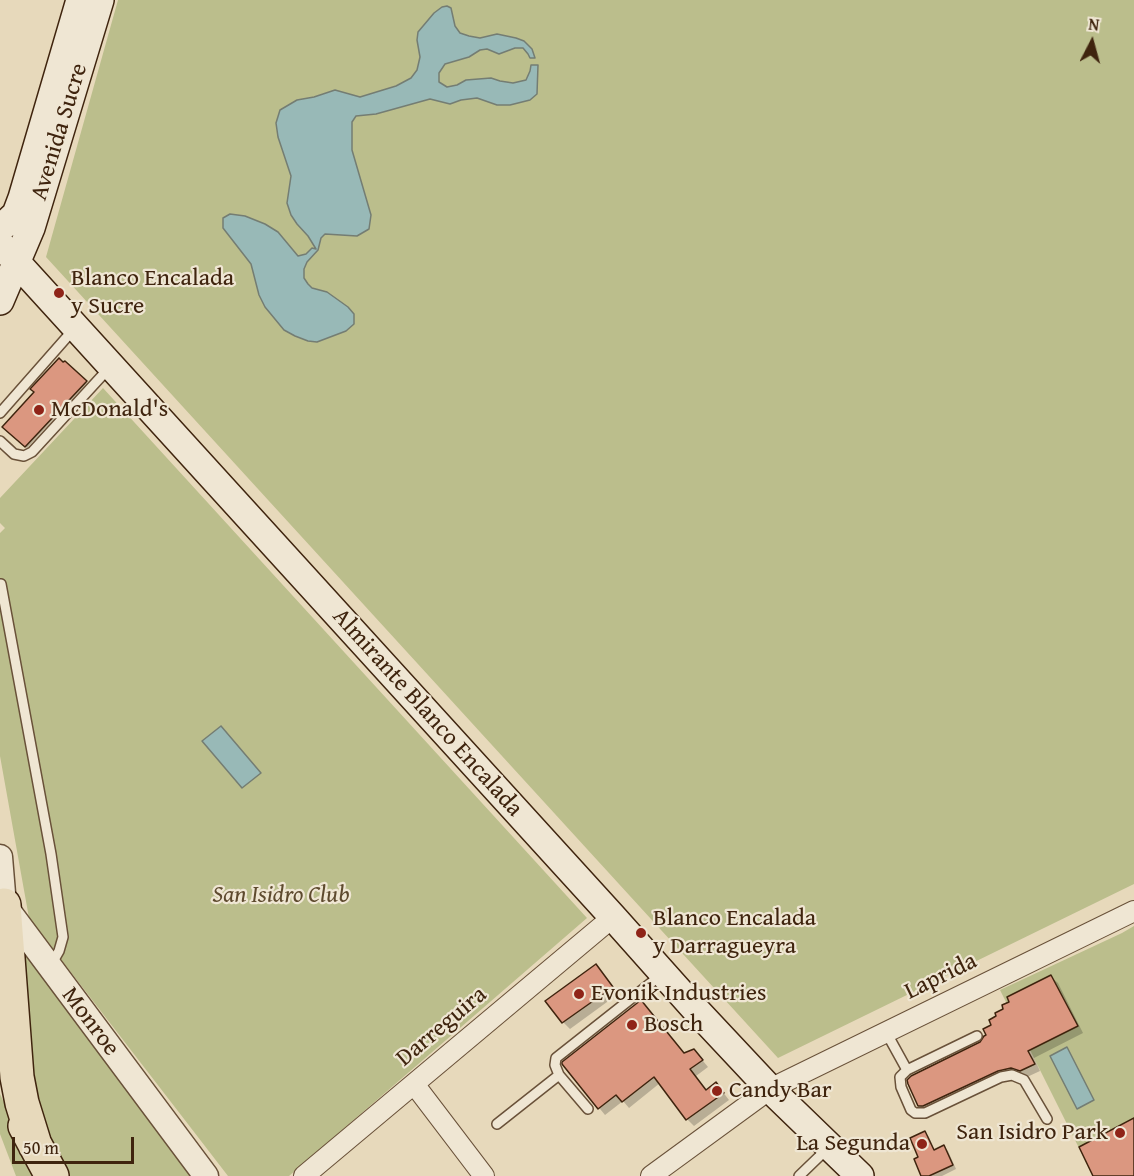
<!DOCTYPE html>
<html>
<head>
<meta charset="utf-8">
<style>
  body { margin:0 }
  #map { position:relative; width:1134px; height:1176px; overflow:hidden; background:#e7d9bb; font-family:"Gentium Book Plus",serif }
  canvas { display:block }
  .north { position:absolute; left:1062px; top:12px; width:60px; height:60px; -webkit-text-stroke:4px #efe6d3; paint-order:stroke; rotate:6deg; font-size:16px; font-weight:700; line-height:24px; text-align:center; color:#3f240e }
  .north::after { content:''; display:block; margin:auto; width:21px; height:27px; background:#3f240e; clip-path:polygon(50% 0,100% 100%,50% 72%,0 100%) }
  .scale { position:absolute; left:12px; top:1137px; width:122px; height:27px; box-sizing:border-box; border:3px solid #3f240e; border-top:0; padding-left:8px; font-size:18px; line-height:21px; white-space:nowrap; color:#3f240e; -webkit-text-stroke:4px #efe6d3; paint-order:stroke }
</style>
</head>
<body>
<div id="map">
<canvas width="1134" height="1176"></canvas>
<div class="north">N</div>
<div class="scale">50 m</div>
</div>
<script>
const c = document.querySelector('canvas').getContext('2d');
c.lineJoin = 'round';
function fillPath(path, color) { c.fillStyle = color; c.fill(path, 'evenodd'); }
const shape = rows => new Path2D(rows.map(r => 'M' + r).join(''));
function strokePath(path, color, width, dash) { c.strokeStyle = color; c.lineWidth = width; c.lineCap = dash ? 'butt' : 'round'; c.setLineDash(dash || []); c.stroke(path); }
function drawText(font, color, halo, rows, align = 'center') {
  c.font = font + ' "Gentium Book Plus",serif'; c.lineWidth = 4.5; c.setLineDash([]); c.textBaseline = 'middle'; c.strokeStyle = halo; c.fillStyle = color; for (const [text, x, y, turn = 0] of rows) {
    c.save(); c.translate(x, y); c.rotate((+turn || 0) * Math.PI / 180); c.textAlign = isNaN(turn) ? turn : align; if (halo) c.strokeText(text, 0, 0); c.fillText(text, 0, 0); c.restore();
  }
}
const green = shape([
  [118,0,1134,0,1134,884,778,1058,46,257],
  [103,388,587,918,289,1176,228,1176,29,918,0,756,0,533,5,528,0,523,0,498],
  [1134,926,1134,1176,1093,1176,1000,990,1122,933],
  [16,938,35,968,197,1176,62,1176,29,1089],
  [0,1094,19,1135,40,1176,16,1176,0,1134]
]);
const water = shape([
  [447,6,451,8,455,26,460,33,469,36,480,38,497,34,516,38,524,41,532,49,535,58,530,58,528,54,523,48,515,48,499,54,487,49,480,50,469,57,445,64,439,73,439,82,447,87,457,85,466,80,491,78,500,81,513,83,526,80,530,71,531,65,538,65,537,94,530,100,510,105,497,105,477,98,461,100,450,104,430,99,376,114,356,116,352,122,352,150,371,215,369,229,357,236,325,234,321,238,318,250,307,262,304,269,304,278,308,284,312,288,327,292,348,307,354,314,354,324,346,331,317,342,308,341,295,336,284,330,265,307,259,295,251,264,223,228,223,218,230,214,245,216,265,224,278,232,298,256,306,254,312,248,316,249,308,236,297,224,291,215,287,203,291,176,278,137,276,123,280,110,297,100,314,97,335,90,360,97,396,86,411,78,417,70,420,57,417,40,418,32,434,13,442,7,447,6],
  [221,726,261,773,242,788,202,741,221,726],
  [1067,1047,1094,1100,1077,1109,1050,1056,1067,1047]
]);
const shadow = shape([
  [65,363,87,383,27,448,4,427],
  [596,966,618,994,570,1029,563,1022],
  [1051,977,1058,983,1083,1033,1034,1058,1040,1071,1027,1077,1019,1074,926,1112,919,1105,982,1043],
  [694,1050,708,1067,696,1076,707,1091,722,1091,729,1100,694,1126,687,1119,660,1083,629,1108,623,1101,605,1115,564,1065,684,1054],
  [925,1133,929,1137,935,1151,944,1147,948,1151,956,1169,942,1176,923,1176,920,1157]
]);
const building = shape([
  [59,358,63,362,65,361,87,381,25,447,2,427,34,392,30,389,59,358],
  [596,964,613,987,562,1023,545,1001,596,964],
  [1051,975,1078,1026,1028,1051,1035,1064,1020,1071,1011,1068,998,1071,923,1106,918,1106,908,1084,907,1080,911,1076,980,1042,984,1036,986,1035,983,1029,991,1025,989,1020,996,1016,995,1013,1003,1009,1002,1005,1009,1002,1007,997,1051,975],
  [641,1000,684,1053,694,1049,703,1060,690,1069,706,1090,716,1082,724,1093,686,1120,654,1077,622,1102,616,1095,598,1109,562,1064,562,1062,641,1000],
  [1134,1118,1134,1176,1093,1176,1079,1147,1134,1118],
  [925,1131,934,1150,944,1145,953,1165,929,1176,921,1176,914,1159,918,1157,910,1138,925,1131]
]);
const service = shape([
  [0,413,74,329],
  [0,441,14,454,24,456,32,452,110,367],
  [1,584,51,854,63,937,59,951,51,965],
  [886,1032,907,1070,900,1077,901,1087,911,1110,915,1113,925,1113,1001,1077,1012,1075,1024,1080,1047,1119],
  [907,1070,977,1036],
  [588,1109,559,1075,555,1065,556,1058,661,975],
  [497,1124,559,1075],
  [799,1176,828,1148]
]);
const minor = shape([
  [414,1084,484,1176],
  [304,1176,613,917],
  [651,1176,770,1089,1134,911]
]);
const tertiary = shape([
  [0,857,4,905,206,1176]
]);
const secondary = shape([
  [0,229,16,214,22,198,80,0],
  [0,244,613,917,695,1009,770,1089,860,1176],
  [0,301,31,228,100,0]
]);
const motorway = shape([
  [4,905,17,1077,22,1103,35,1145],
  [25,1126,52,1176]
]);
const markers = [
  [59,293,6,"#8f2418"],
  [39,410,6,"#8f2418"],
  [641,933,6,"#8f2418"],
  [579,994,6,"#8f2418"],
  [632,1025,6,"#8f2418"],
  [717,1091,6,"#8f2418"],
  [1120,1133,6,"#8f2418"],
  [922,1144,6,"#8f2418"]
];
const streetNames = [
  ["Avenida Sucre",60,132,-73],
  ["Almirante Blanco Encalada",427,713,48],
  ["Laprida",941,977,-26],
  ["Monroe",90,1022,53],
  ["Darreguira",442,1027,-40]
];
const poiNames = [
  ["Blanco Encalada",71,279],
  ["y Sucre",71,307],
  ["McDonald's",51,410],
  ["Blanco Encalada",653,919],
  ["y Darragueyra",653,947],
  ["Evonik Industries",591,994],
  ["Bosch",644,1025],
  ["Candy Bar",729,1091],
  ["San Isidro Park",1108,1133,"right"],
  ["La Segunda",910,1144,"right"]
];
const parkNames = [
  ["San Isidro Club",281,896]
];
fillPath(green, '#bbbe8c');
fillPath(water, '#98b9b7');
strokePath(water, '#747d73', 1.5);
fillPath(shadow, '#0003');
fillPath(building, '#db9780');
strokePath(building, '#3f240e', 1.5);
strokePath(service, '#695139', 12);
strokePath(minor, '#695139', 22);
strokePath(tertiary, '#695139', 27);
strokePath(secondary, '#3f240e', 30);
strokePath(motorway, '#3f240e', 36);
strokePath(service, '#efe6d3', 9);
strokePath(minor, '#efe6d3', 20);
strokePath(tertiary, '#efe6d3', 24);
strokePath(secondary, '#efe6d3', 27);
strokePath(motorway, '#e7d9bb', 33);
for (const [x, y, r, color] of markers) { const dot = new Path2D(); dot.arc(x, y, r, 0, 2 * Math.PI); c.fillStyle = color; c.fill(dot); strokePath(dot, '#efe6d3', 2); }
drawText('24px', '#3f240e', '#efe6d3', streetNames);
drawText('24px', '#3f240e', '#efe6d3', poiNames, 'left');
drawText('italic 24px', '#5e4a2e', '#efe6d3', parkNames);
</script>
</body>
</html>
